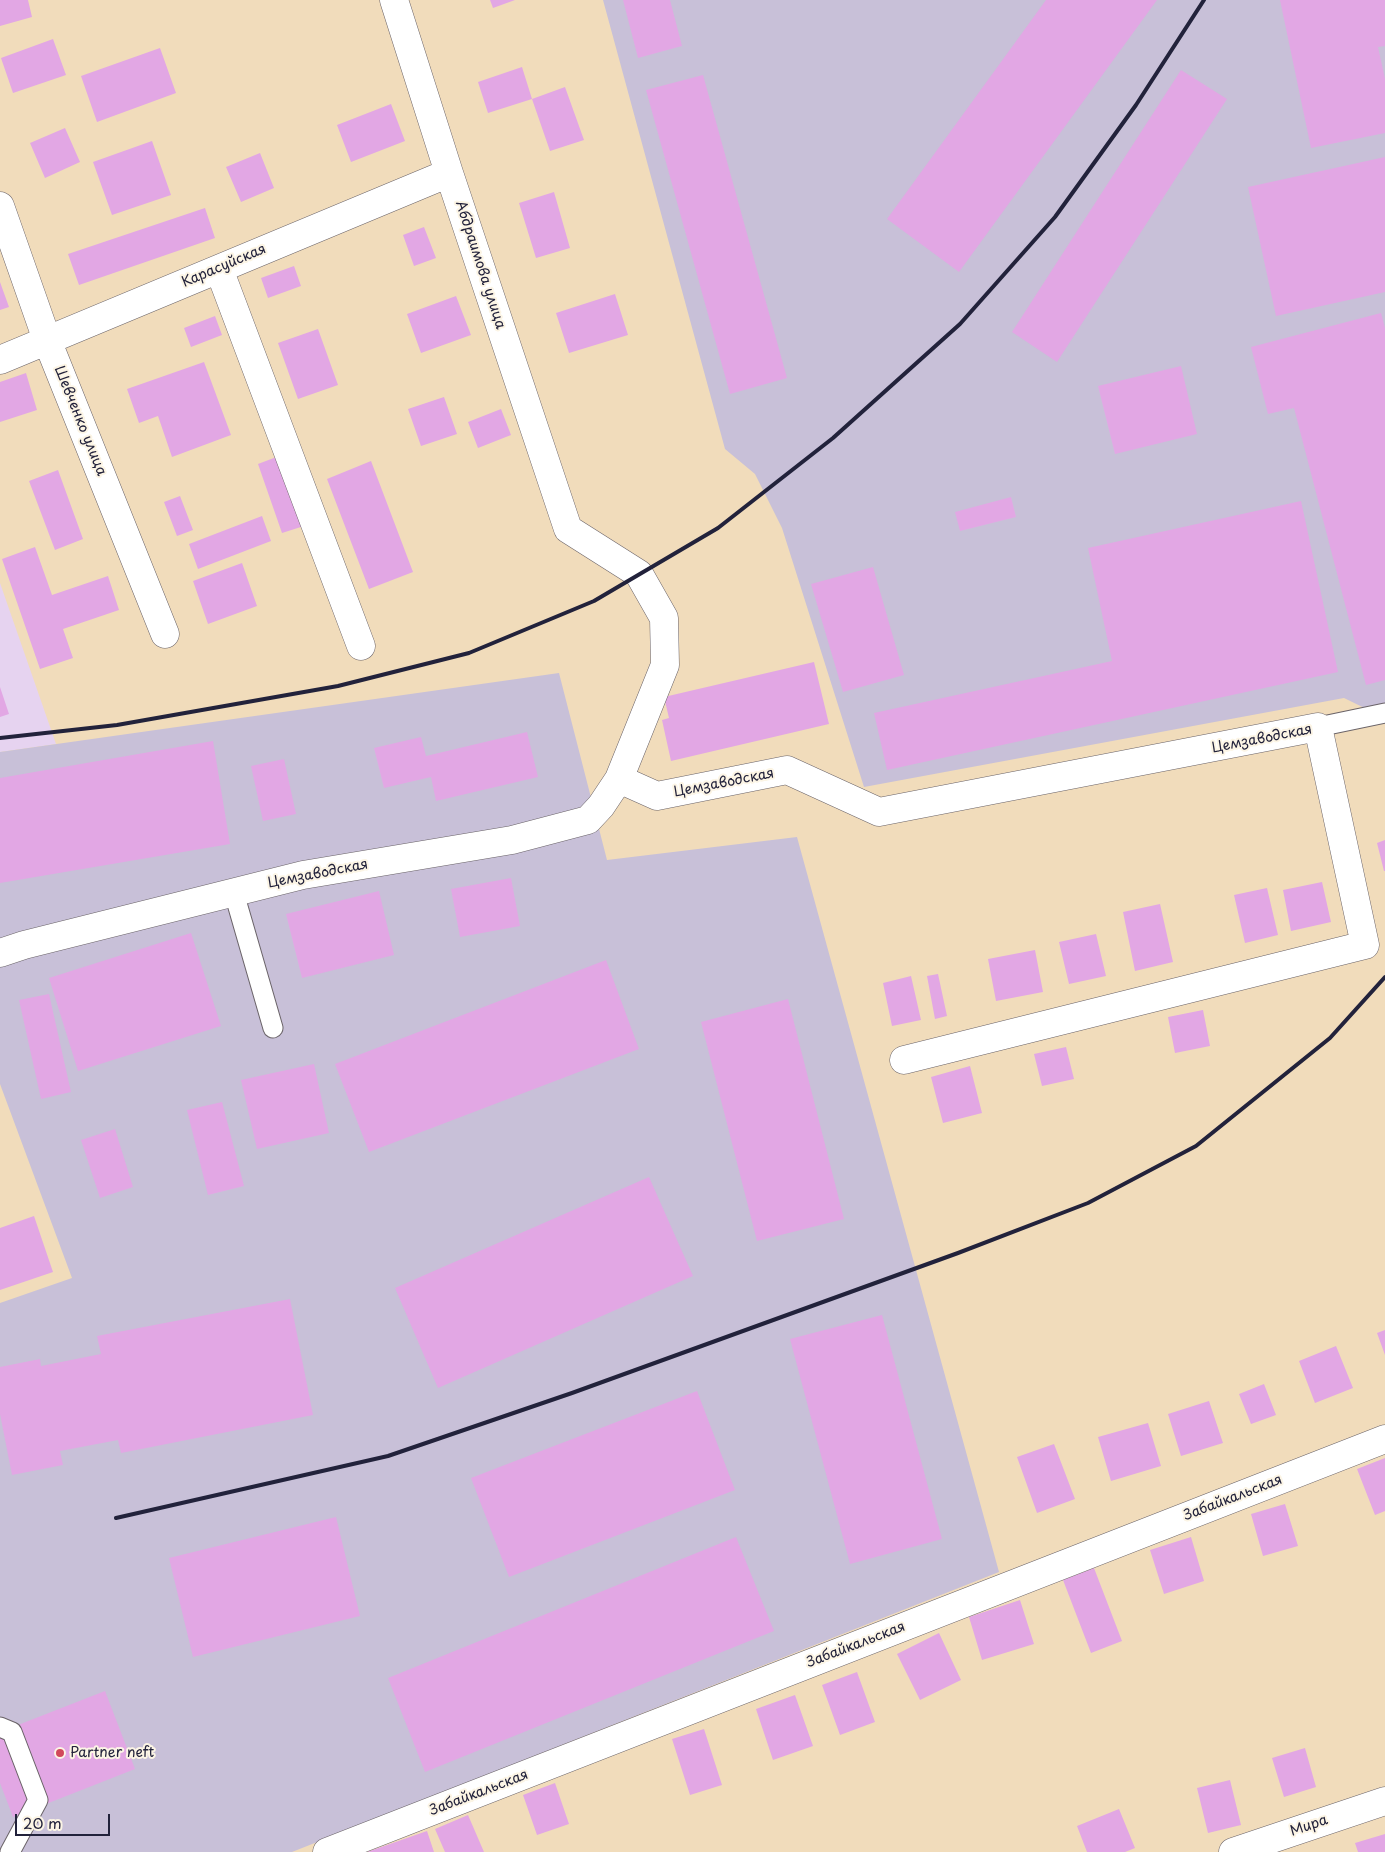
<!DOCTYPE html>
<html>
<head>
<meta charset="utf-8">
<style>
  body { margin:0 }
  #map { position:relative; width:1385px; height:1852px; overflow:hidden; background:#f1dcbb; font-family:"Playpen Sans",sans-serif }
  canvas { display:block }
  .scale { position:absolute; left:15px; top:1814px; width:95px; height:22px; box-sizing:border-box; border:2px solid #22223b; border-top:0; padding-left:6px; font-size:15px; line-height:18px; white-space:nowrap; color:#22223b; -webkit-text-stroke:4px #fcf5e5; paint-order:stroke }
</style>
</head>
<body>
<div id="map">
<canvas width="1385" height="1852"></canvas>
<div class="scale">20 m</div>
</div>
<script>
const c = document.querySelector('canvas').getContext('2d');
c.lineJoin = 'round';
function fillPath(path, color) { c.fillStyle = color; c.fill(path, 'evenodd'); }
const shape = rows => new Path2D(rows.map(r => 'M' + r).join(''));
function strokePath(path, color, width, dash) { c.strokeStyle = color; c.lineWidth = width; c.lineCap = dash ? 'butt' : 'round'; c.setLineDash(dash || []); c.stroke(path); }
function drawText(font, color, halo, rows, align = 'center') {
  c.font = font + ' "Playpen Sans",sans-serif'; c.lineWidth = 4; c.setLineDash([]); c.textBaseline = 'middle'; c.strokeStyle = halo; c.fillStyle = color; for (const [text, x, y, turn = 0] of rows) {
    c.save(); c.translate(x, y); c.rotate((+turn || 0) * Math.PI / 180); c.textAlign = isNaN(turn) ? turn : align; if (halo) c.strokeText(text, 0, 0); c.fillText(text, 0, 0); c.restore();
  }
}
const built = shape([
  [0,583,56,744,0,752]
]);
const industrial = shape([
  [603,0,1385,0,1385,718,1344,698,864,787,782,528,755,474,725,449],
  [559,673,607,860,797,837,999,1572,292,1852,0,1852,0,1303,72,1278,0,1084,0,752]
]);
const building = shape([
  [0,0,28,0,32,17,0,26],
  [490,0,515,0,493,8],
  [623,0,670,0,682,46,638,58],
  [1046,0,1157,0,959,272,887,219],
  [1280,0,1385,0,1385,46,1378,47,1385,79,1385,133,1311,148],
  [53,39,66,75,13,93,1,58],
  [160,48,176,93,97,122,81,76],
  [522,67,532,99,488,113,478,82],
  [1181,70,1227,99,1057,362,1012,332],
  [703,75,787,378,730,394,646,90],
  [565,87,584,140,550,151,532,99],
  [391,104,405,141,351,162,337,125],
  [65,128,80,162,45,178,30,143],
  [152,141,171,195,112,215,93,162],
  [260,153,274,188,241,202,226,167],
  [1385,157,1385,292,1276,316,1248,187],
  [554,192,570,248,536,258,519,203],
  [205,208,215,238,79,285,68,254],
  [424,227,436,258,414,266,403,235],
  [294,266,301,286,268,298,261,278],
  [0,282,9,307,0,310],
  [615,294,628,335,569,353,556,313],
  [456,296,471,335,421,353,407,314],
  [1381,313,1385,328,1385,680,1366,685,1294,408,1268,414,1251,347],
  [215,316,222,335,191,347,184,328],
  [318,329,338,385,298,399,278,343],
  [204,362,231,435,172,457,158,416,139,423,127,389],
  [1181,366,1197,434,1115,454,1098,386],
  [26,373,37,410,0,422,0,382],
  [444,397,457,434,421,446,408,409],
  [501,409,511,435,478,448,468,422],
  [279,456,304,526,282,533,258,464],
  [371,461,413,572,369,589,327,479],
  [58,470,83,539,55,550,29,481],
  [180,496,193,530,177,536,164,502],
  [1011,497,1016,517,960,531,955,512],
  [1301,501,1338,672,887,770,874,713,1112,661,1088,548],
  [262,516,271,541,198,569,189,544],
  [35,547,52,595,108,576,119,610,63,629,73,658,40,669,2,559],
  [242,563,257,606,208,624,193,581],
  [873,567,904,675,843,692,811,584],
  [814,662,829,724,671,761,662,720,669,718,664,697],
  [0,687,9,714,0,717],
  [527,732,538,777,436,801,431,777,384,788,374,748,421,737,426,756],
  [213,741,230,844,0,883,0,778],
  [284,759,296,814,263,821,251,766],
  [1385,840,1385,871,1384,871,1377,843],
  [511,878,520,926,460,937,451,889],
  [1322,882,1331,922,1291,931,1283,890],
  [1267,888,1278,935,1245,943,1234,895],
  [379,891,394,955,302,978,286,914],
  [1160,904,1173,962,1135,971,1123,912],
  [191,933,221,1026,78,1071,49,978],
  [1096,934,1106,976,1069,984,1059,942],
  [1035,950,1043,992,996,1001,988,959],
  [606,960,639,1049,369,1152,335,1064],
  [938,974,947,1016,935,1019,927,976],
  [911,976,921,1020,892,1026,883,983],
  [49,994,71,1092,41,1099,19,1000],
  [788,999,844,1219,757,1241,701,1022],
  [1203,1010,1210,1046,1175,1053,1168,1017],
  [1066,1047,1074,1079,1042,1086,1034,1054],
  [314,1064,329,1133,257,1149,241,1080],
  [970,1066,982,1113,943,1123,931,1077],
  [222,1102,244,1186,208,1195,187,1110],
  [115,1129,133,1187,100,1198,81,1140],
  [649,1177,693,1276,438,1388,395,1288],
  [34,1216,53,1272,0,1290,0,1228],
  [290,1299,313,1415,121,1453,118,1440,60,1451,63,1465,12,1475,0,1414,0,1367,40,1359,41,1366,101,1354,97,1336],
  [882,1315,942,1539,850,1564,790,1339],
  [1385,1330,1385,1355,1377,1333],
  [1336,1346,1353,1388,1315,1403,1299,1361],
  [1264,1384,1276,1415,1251,1424,1239,1394],
  [697,1391,735,1490,509,1577,471,1478],
  [1209,1401,1223,1443,1181,1456,1168,1414],
  [1148,1423,1161,1466,1111,1481,1098,1437],
  [1054,1444,1075,1499,1037,1513,1017,1457],
  [1385,1458,1385,1511,1375,1515,1357,1469],
  [1285,1504,1298,1546,1263,1556,1251,1514],
  [336,1517,360,1616,193,1657,169,1558],
  [736,1537,774,1631,425,1772,388,1678],
  [1191,1537,1204,1581,1164,1594,1150,1550],
  [1094,1568,1122,1641,1091,1653,1063,1580],
  [1020,1600,1034,1644,982,1660,969,1617],
  [939,1633,961,1680,920,1700,897,1654],
  [857,1672,875,1722,840,1735,822,1685],
  [105,1691,135,1769,13,1817,0,1783,0,1732],
  [795,1695,813,1746,773,1760,756,1709],
  [704,1729,722,1785,690,1795,672,1739],
  [1305,1748,1316,1787,1284,1797,1272,1758],
  [1230,1780,1241,1825,1208,1833,1197,1788],
  [555,1783,569,1824,537,1835,523,1795],
  [1119,1809,1135,1848,1125,1852,1087,1852,1077,1826],
  [468,1815,484,1852,445,1852,435,1829],
  [427,1831,434,1852,367,1852],
  [1385,1834,1385,1852,1358,1852,1355,1843]
]);
const lane = shape([
  [1318,727,1385,713],
  [234,893,273,1028],
  [0,1727,12,1732,38,1800,10,1852]
]);
const street = shape([
  [0,206,47,340,165,634],
  [219,269,361,646],
  [0,360,449,173],
  [619,779,657,796,787,770,879,812,1318,727,1365,945,904,1060],
  [0,953,24,945,303,875,512,840,588,820,601,806,619,779,665,665,664,618,639,574,568,529,449,173,394,0],
  [327,1852,1385,1439],
  [1233,1852,1385,1801]
]);
const rail = shape([
  [0,738,117,725,338,686,469,653,594,601,718,528,833,438,960,324,1055,217,1136,105,1204,0],
  [116,1518,388,1456,572,1393,958,1253,1088,1203,1196,1146,1330,1038,1385,977]
]);
const markers = [
  [60,1753,5,"#d1495b"]
];
const streetNames = [
  ["Абдраимова улица",480,265,72],
  ["Карасуйская",224,266,-23],
  ["Шевченко улица",80,421,68],
  ["Цемзаводская",1262,739,-11],
  ["Цемзаводская",724,783,-11],
  ["Цемзаводская",318,874,-11],
  ["Забайкальская",1233,1498,-21],
  ["Забайкальская",856,1645,-21],
  ["Забайкальская",479,1793,-21],
  ["Мира",1309,1826,-19]
];
const poiNames = [
  ["Partner neft",70,1753]
];
fillPath(built, '#e6d3f0');
fillPath(industrial, '#c8c0d8');
fillPath(building, '#e2a7e4');
strokePath(lane, '#6a6368', 21);
strokePath(street, '#6a6368', 29);
strokePath(lane, '#fff', 19);
strokePath(street, '#fff', 28);
strokePath(rail, '#22223b', 4);
for (const [x, y, r, color] of markers) { const dot = new Path2D(); dot.arc(x, y, r, 0, 2 * Math.PI); c.fillStyle = color; c.fill(dot); strokePath(dot, '#fcf5e5', 2); }
drawText('14px', '#22223b', '#fcf5e5', streetNames);
drawText('14px', '#22223b', '#fcf5e5', poiNames, 'left');
</script>
</body>
</html>
